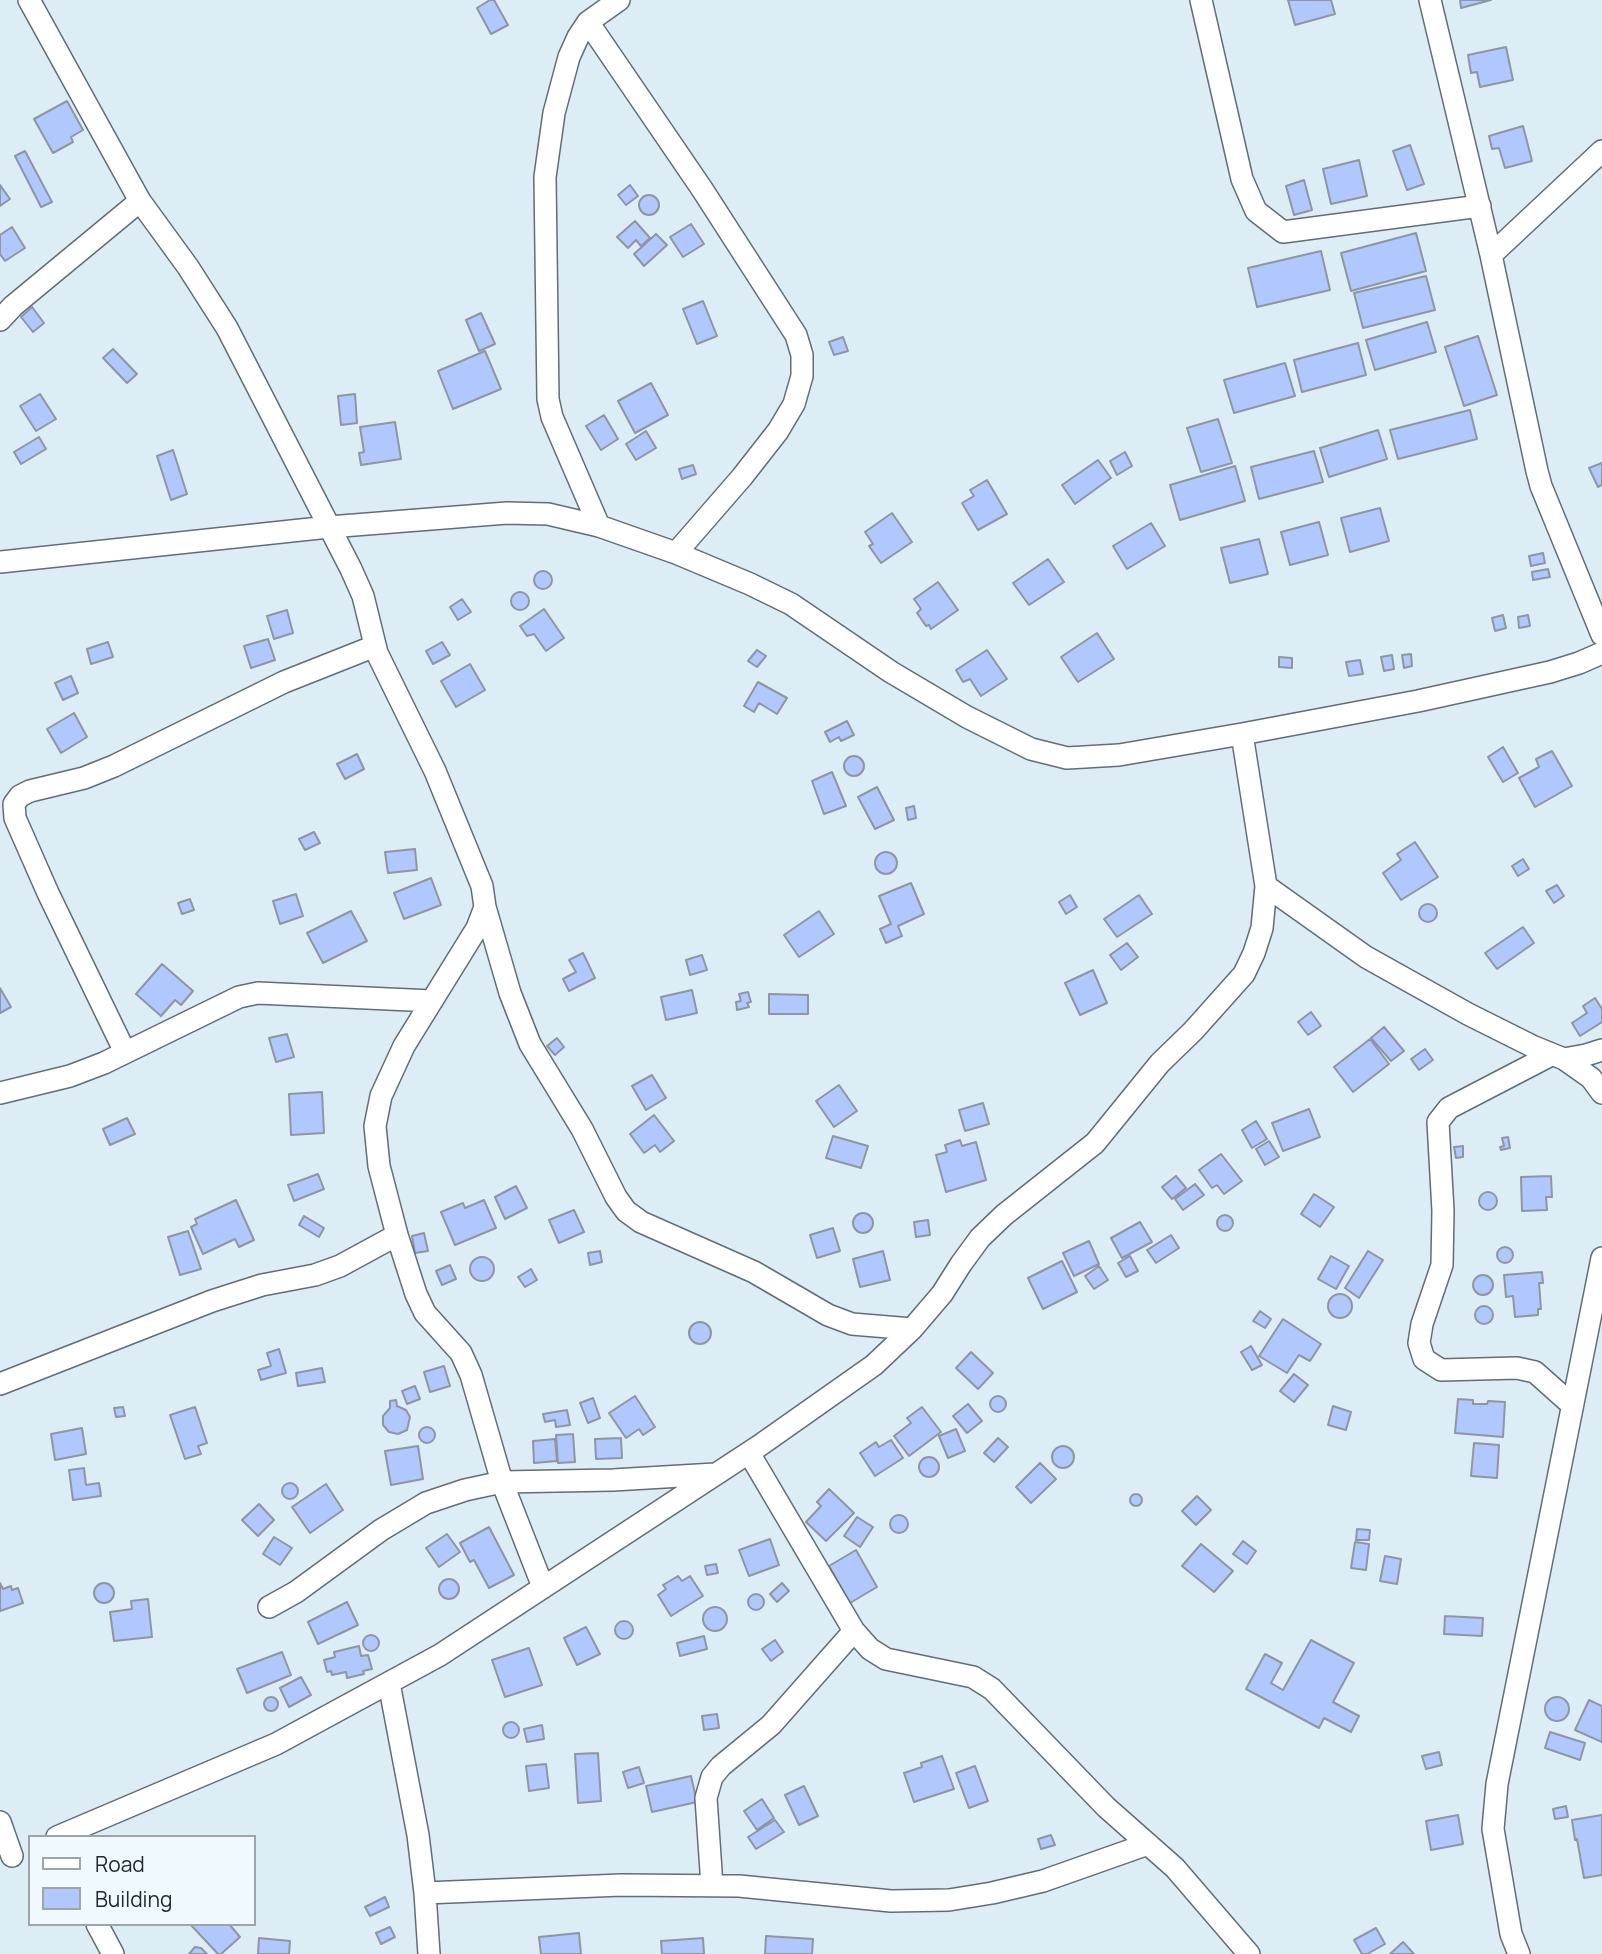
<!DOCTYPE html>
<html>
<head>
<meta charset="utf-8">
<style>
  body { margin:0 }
  #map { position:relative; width:1602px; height:1954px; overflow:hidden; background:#ddedf5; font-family:Manrope,sans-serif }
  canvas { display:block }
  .legend { position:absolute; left:28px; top:1835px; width:228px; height:91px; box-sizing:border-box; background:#f0f9fe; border:2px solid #9ea5aa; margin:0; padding:9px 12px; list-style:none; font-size:21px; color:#22282b }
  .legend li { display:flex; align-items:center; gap:14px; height:35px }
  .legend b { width:35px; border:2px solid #9ea5aa }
</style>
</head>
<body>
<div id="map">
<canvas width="1602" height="1954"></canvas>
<ul class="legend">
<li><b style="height:9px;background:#fff"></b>Road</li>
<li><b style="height:19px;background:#b0c8fd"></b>Building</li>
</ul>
</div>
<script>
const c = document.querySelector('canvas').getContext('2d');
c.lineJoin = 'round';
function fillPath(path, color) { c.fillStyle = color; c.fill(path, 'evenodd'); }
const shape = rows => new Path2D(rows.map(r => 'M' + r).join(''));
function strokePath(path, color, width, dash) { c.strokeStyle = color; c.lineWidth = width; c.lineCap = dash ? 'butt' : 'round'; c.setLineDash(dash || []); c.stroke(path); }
const building = shape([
  [490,0,494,0,508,25,491,34,477,8,490,0],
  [1288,0,1331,0,1335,14,1295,25,1288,0],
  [1460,0,1491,0,1461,8,1460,0],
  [1506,47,1513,80,1480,87,1477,72,1471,73,1468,55,1506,47],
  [67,101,83,130,71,137,73,142,53,153,34,119,67,101],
  [1523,126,1532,161,1505,168,1499,148,1492,149,1489,136,1523,126],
  [1410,145,1424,184,1407,190,1393,151,1410,145],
  [25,151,52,202,41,207,15,156,25,151],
  [1359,160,1367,196,1331,204,1323,169,1359,160],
  [1304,180,1312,210,1294,215,1286,186,1304,180],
  [0,185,10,199,0,206,0,185],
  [630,185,638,196,626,205,618,195,630,185],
  '639 205a10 10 0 1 1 20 0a10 10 0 1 1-20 0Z',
  [635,221,650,238,641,246,636,240,628,248,617,237,635,221],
  [691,224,704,244,683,257,670,237,691,224],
  [12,227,25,248,5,261,0,254,0,235,12,227],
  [1416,233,1426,271,1351,291,1341,253,1416,233],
  [656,234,667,245,644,266,634,254,656,234],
  [1321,251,1330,290,1257,307,1248,268,1321,251],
  [1426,276,1435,310,1363,328,1354,293,1426,276],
  [703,301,717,336,697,344,683,309,703,301],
  [32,307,44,323,33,332,21,317,32,307],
  [481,313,495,344,479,351,466,320,481,313],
  [1427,322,1436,352,1375,370,1366,340,1427,322],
  [1478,336,1497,395,1464,406,1445,347,1478,336],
  [843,337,848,351,834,355,829,342,843,337],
  [1358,343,1366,375,1302,392,1294,360,1358,343],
  [113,349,137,374,127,383,103,358,113,349],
  [485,351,501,389,453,409,438,371,485,351],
  [1285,363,1295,396,1234,413,1224,380,1285,363],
  [651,383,668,415,635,433,618,401,651,383],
  [40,394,56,419,36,431,20,406,40,394],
  [355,394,357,423,341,425,338,396,355,394],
  [1470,410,1477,439,1398,459,1390,430,1470,410],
  [604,415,618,439,601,450,586,426,604,415],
  [1218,419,1232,463,1201,472,1187,428,1218,419],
  [395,422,401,459,361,465,359,453,364,452,360,427,395,422],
  [1378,430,1387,459,1329,477,1320,448,1378,430],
  [646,431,656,448,636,460,626,444,646,431],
  [39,437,46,449,21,464,14,452,39,437],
  [173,450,187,494,171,500,157,456,173,450],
  [1314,451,1323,482,1259,499,1251,467,1314,451],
  [1125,452,1132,466,1117,475,1110,461,1125,452],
  [1098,460,1111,478,1075,504,1062,485,1098,460],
  [1602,463,1602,485,1598,487,1589,468,1602,463],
  [693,465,696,474,682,479,679,469,693,465],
  [1235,466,1245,501,1180,520,1170,485,1235,466],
  [987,480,1007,514,978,530,962,503,974,496,970,490,987,480],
  [1380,508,1389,541,1350,552,1341,518,1380,508],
  [892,513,912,542,881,563,869,546,873,544,865,532,892,513],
  [1319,522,1328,555,1290,565,1281,532,1319,522],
  [1151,523,1165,546,1127,569,1113,546,1151,523],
  [1259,539,1268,574,1230,583,1221,548,1259,539],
  [1543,553,1545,563,1531,566,1529,556,1543,553],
  [1048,559,1064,582,1029,605,1013,583,1048,559],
  [1548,569,1550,577,1533,580,1532,572,1548,569],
  '534 580a9 9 0 1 1 18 0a9 9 0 1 1-18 0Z',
  [938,582,958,610,931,629,929,625,926,626,917,613,921,609,914,599,938,582],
  '511 601a9 9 0 1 1 18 0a9 9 0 1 1-18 0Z',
  [462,599,471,612,458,620,450,607,462,599],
  [544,609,564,638,546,651,534,634,527,636,520,626,544,609],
  [287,610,293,633,274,639,267,616,287,610],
  [1503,615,1506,628,1495,631,1492,618,1503,615],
  [1528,615,1530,626,1519,628,1518,617,1528,615],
  [1097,633,1114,659,1078,682,1061,657,1097,633],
  [268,639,275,660,251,668,244,646,268,639],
  [108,642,113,657,91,664,87,649,108,642],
  [442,642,450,655,433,664,426,651,442,642],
  [757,650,766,656,757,667,748,661,757,650],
  [987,650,1007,679,981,696,970,679,963,682,956,670,987,650],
  [1411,654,1412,666,1404,668,1402,655,1411,654],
  [1392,655,1394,669,1384,671,1381,657,1392,655],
  [1279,657,1292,658,1292,668,1279,667,1279,657],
  [1360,660,1363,674,1349,676,1346,662,1360,660],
  [470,664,485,690,456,707,441,681,470,664],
  [71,676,78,693,63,700,55,683,71,676],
  [758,682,787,698,777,714,759,703,754,712,744,706,758,682],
  [74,713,87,737,61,753,47,729,74,713],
  [847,721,854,735,841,741,839,737,830,742,825,732,847,721],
  [1503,747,1518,773,1503,782,1488,757,1503,747],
  [1552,751,1572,786,1535,807,1519,778,1539,767,1536,759,1552,751],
  [357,754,364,769,345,779,337,764,357,754],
  '844 766a10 10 0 1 1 20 0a10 10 0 1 1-20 0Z',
  [832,772,846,806,824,814,812,781,832,772],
  [877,787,894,820,875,829,858,797,877,787],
  [914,806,916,818,908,820,906,808,914,806],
  [314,832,320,843,305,850,299,839,314,832],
  [1415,842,1438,877,1401,900,1383,873,1401,860,1397,854,1415,842],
  [415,849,417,870,388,873,385,852,415,849],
  '875 863a11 11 0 1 1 22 0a11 11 0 1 1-22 0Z',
  [1523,859,1529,869,1518,876,1512,866,1523,859],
  [431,878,441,905,404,919,394,893,431,878],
  [911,883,924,914,898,926,902,936,886,943,880,929,891,924,879,896,911,883],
  [1557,885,1564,896,1554,903,1546,891,1557,885],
  [296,894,303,916,280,924,273,901,296,894],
  [1070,895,1077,907,1066,914,1059,902,1070,895],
  [1139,895,1152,914,1117,937,1104,919,1139,895],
  [190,899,194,910,182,914,178,903,190,899],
  '1419 913a9 9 0 1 1 18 0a9 9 0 1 1-18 0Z',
  [351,911,367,941,323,963,307,933,351,911],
  [819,911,834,934,799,957,784,935,819,911],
  [1523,927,1534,943,1497,969,1485,953,1523,927],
  [1127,943,1138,957,1121,970,1110,955,1127,943],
  [583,953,595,978,569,991,563,979,576,972,569,960,583,953],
  [702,955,707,970,690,975,686,960,702,955],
  [162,964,193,991,181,1005,175,1000,161,1016,136,994,162,964],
  [1093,970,1107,1003,1080,1015,1065,983,1093,970],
  [0,988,11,1007,0,1013,0,988],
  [692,990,697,1013,666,1020,661,997,692,990],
  [748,992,751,1002,747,1003,749,1007,737,1010,736,1002,741,1001,739,994,748,992],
  [769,994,808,995,808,1014,769,1014,769,994],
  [1595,998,1602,1009,1602,1022,1580,1036,1572,1023,1587,1013,1583,1006,1595,998],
  [1311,1012,1321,1026,1308,1035,1298,1022,1311,1012],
  [1384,1027,1404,1051,1391,1061,1371,1038,1384,1027],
  [287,1034,294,1057,276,1062,269,1038,287,1034],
  [557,1038,564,1047,555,1055,547,1046,557,1038],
  [1370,1039,1389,1064,1353,1092,1334,1067,1370,1039],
  [1425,1049,1433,1060,1419,1070,1411,1059,1425,1049],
  [652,1075,666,1098,646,1110,632,1086,652,1075],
  [839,1085,857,1111,834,1127,816,1101,839,1085],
  [322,1092,324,1133,291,1135,289,1094,322,1092],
  [983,1103,989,1124,965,1131,959,1110,983,1103],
  [1309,1109,1320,1137,1283,1151,1272,1123,1309,1109],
  [654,1115,674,1141,660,1152,655,1145,644,1153,630,1134,654,1115],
  [127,1118,135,1134,110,1145,103,1129,127,1118],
  [1256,1121,1267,1139,1252,1148,1242,1130,1256,1121],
  [833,1136,868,1146,861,1168,826,1158,833,1136],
  [1508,1137,1510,1148,1501,1150,1500,1147,1504,1146,1502,1138,1508,1137],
  [960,1140,962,1146,976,1142,986,1180,946,1192,936,1155,947,1152,945,1145,960,1140],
  [1269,1141,1279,1157,1265,1165,1256,1149,1269,1141],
  [1463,1146,1463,1157,1456,1158,1454,1147,1463,1146],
  [1221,1154,1242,1181,1224,1194,1217,1185,1212,1188,1199,1170,1221,1154],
  [318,1174,324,1189,294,1201,288,1185,318,1174],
  [1176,1176,1186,1188,1172,1199,1162,1187,1176,1176],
  [1551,1176,1552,1197,1546,1197,1547,1210,1522,1211,1521,1177,1551,1176],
  [1195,1184,1204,1195,1183,1210,1175,1199,1195,1184],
  [516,1186,527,1208,505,1219,495,1197,516,1186],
  '1479 1201a9 9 0 1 1 18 0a9 9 0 1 1-18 0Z',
  [1314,1194,1334,1207,1320,1227,1301,1214,1314,1194],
  [236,1200,254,1240,239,1247,235,1239,203,1254,191,1227,197,1224,195,1219,236,1200],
  [484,1200,496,1228,455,1245,441,1212,463,1203,465,1208,484,1200],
  [574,1210,584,1232,559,1243,549,1220,574,1210],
  '853 1223a10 10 0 1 1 20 0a10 10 0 1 1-20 0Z',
  '1217 1223a8 8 0 1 1 16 0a8 8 0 1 1-16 0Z',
  [304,1216,324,1228,319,1237,299,1225,304,1216],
  [928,1220,930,1235,916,1237,914,1222,928,1220],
  [1140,1222,1152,1242,1122,1258,1111,1238,1140,1222],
  [833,1228,840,1251,817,1258,810,1235,833,1228],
  [188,1231,201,1269,180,1275,168,1237,188,1231],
  [424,1233,428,1251,415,1253,412,1236,424,1233],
  [1171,1235,1179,1248,1156,1263,1147,1250,1171,1235],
  [1089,1241,1099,1264,1074,1276,1063,1253,1089,1241],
  '1497 1255a8 8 0 1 1 16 0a8 8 0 1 1-16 0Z',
  [600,1251,602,1262,590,1265,588,1253,600,1251],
  [883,1251,890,1280,860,1287,853,1259,883,1251],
  [1368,1251,1383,1260,1359,1298,1345,1288,1368,1251],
  [1130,1256,1138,1271,1126,1277,1118,1263,1130,1256],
  [1331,1256,1349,1266,1336,1289,1318,1279,1331,1256],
  '470 1269a12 12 0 1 1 24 0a12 12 0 1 1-24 0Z',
  [1062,1261,1077,1292,1043,1309,1028,1278,1062,1261],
  [450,1265,456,1279,442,1285,436,1271,450,1265],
  [1099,1266,1108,1280,1094,1289,1085,1276,1099,1266],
  [531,1269,537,1280,525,1287,518,1277,531,1269],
  [1542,1272,1543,1283,1539,1283,1541,1309,1538,1309,1538,1315,1515,1317,1513,1296,1506,1297,1504,1275,1542,1272],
  '1473 1285a10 10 0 1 1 20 0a10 10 0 1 1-20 0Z',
  '1328 1306a12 12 0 1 1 24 0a12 12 0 1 1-24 0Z',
  '1475 1315a9 9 0 1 1 18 0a9 9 0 1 1-18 0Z',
  [1260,1311,1271,1319,1265,1328,1253,1321,1260,1311],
  [1283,1319,1321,1344,1310,1361,1299,1355,1287,1373,1259,1356,1283,1319],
  '689 1333a11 11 0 1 1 22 0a11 11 0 1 1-22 0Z',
  [1251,1346,1262,1365,1252,1370,1241,1352,1251,1346],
  [279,1349,286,1373,261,1380,258,1370,271,1366,267,1353,279,1349],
  [971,1352,993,1373,978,1389,956,1368,971,1352],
  [444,1366,450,1386,430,1392,424,1372,444,1366],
  [322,1368,325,1382,298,1386,296,1373,322,1368],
  [1294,1374,1308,1385,1294,1402,1280,1391,1294,1374],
  [415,1386,420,1399,407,1404,402,1391,415,1386],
  '990 1404a8 8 0 1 1 16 0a8 8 0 1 1-16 0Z',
  [635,1396,655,1427,643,1435,639,1429,626,1438,609,1413,635,1396],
  [593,1398,600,1418,588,1423,580,1403,593,1398],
  [1458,1399,1473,1400,1473,1404,1487,1404,1488,1401,1505,1402,1503,1437,1455,1433,1458,1399],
  [396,1400,397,1406,406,1410,410,1417,407,1430,398,1434,389,1432,383,1425,383,1416,390,1408,390,1401,396,1400],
  [968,1404,982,1421,967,1433,953,1416,968,1404],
  [1333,1406,1351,1412,1346,1430,1328,1425,1333,1406],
  [123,1407,125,1416,116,1417,114,1408,123,1407],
  [195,1407,207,1443,198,1446,201,1454,185,1459,170,1415,195,1407],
  [922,1407,941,1432,909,1456,894,1436,911,1423,907,1418,922,1407],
  [567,1410,570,1425,556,1427,555,1420,545,1422,543,1414,567,1410],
  '419 1435a8 8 0 1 1 16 0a8 8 0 1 1-16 0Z',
  [82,1428,86,1454,55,1460,51,1434,82,1428],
  [956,1429,965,1451,948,1458,939,1436,956,1429],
  [573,1434,575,1462,558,1463,556,1435,573,1434],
  [621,1438,622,1458,596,1459,595,1439,621,1438],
  [998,1438,1008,1447,994,1462,984,1453,998,1438],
  [555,1439,557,1461,534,1463,533,1441,555,1439],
  [891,1440,903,1458,875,1476,860,1453,876,1442,879,1447,891,1440],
  [1474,1443,1499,1445,1497,1478,1471,1476,1474,1443],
  [418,1446,423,1479,391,1485,385,1451,418,1446],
  '1052 1457a11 11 0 1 1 22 0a11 11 0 1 1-22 0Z',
  '919 1467a10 10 0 1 1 20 0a10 10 0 1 1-20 0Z',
  [1040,1463,1056,1479,1031,1503,1016,1487,1040,1463],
  [84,1468,86,1485,99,1483,101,1496,73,1500,69,1470,84,1468],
  '282 1491a8 8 0 1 1 16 0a8 8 0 1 1-16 0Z',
  [326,1484,343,1510,310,1533,292,1507,326,1484],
  [829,1489,854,1513,826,1541,806,1522,821,1506,817,1502,829,1489],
  '1130 1500a6 6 0 1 1 12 0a6 6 0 1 1-12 0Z',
  [1197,1496,1211,1510,1196,1525,1182,1511,1197,1496],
  [259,1504,274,1520,258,1536,242,1520,259,1504],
  '890 1524a9 9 0 1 1 18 0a9 9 0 1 1-18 0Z',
  [857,1517,873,1527,860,1547,844,1536,857,1517],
  [489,1527,514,1575,489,1588,474,1560,470,1562,460,1543,489,1527],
  [1357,1529,1370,1530,1369,1540,1356,1540,1357,1529],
  [447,1534,460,1552,439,1567,426,1548,447,1534],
  [274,1537,292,1548,280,1565,263,1554,274,1537],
  [770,1539,779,1565,749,1576,739,1550,770,1539],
  [1243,1541,1256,1551,1247,1564,1233,1554,1243,1541],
  [1355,1542,1369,1544,1366,1570,1351,1568,1355,1542],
  [1201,1544,1233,1571,1214,1592,1182,1566,1201,1544],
  [856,1550,877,1587,850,1603,829,1566,856,1550],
  [1385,1556,1401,1559,1397,1584,1380,1581,1385,1556],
  [716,1564,718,1573,707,1575,705,1566,716,1564],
  [678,1576,682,1581,690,1576,703,1596,671,1616,658,1595,666,1589,663,1585,678,1576],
  '439 1589a10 10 0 1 1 20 0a10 10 0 1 1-20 0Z',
  [0,1583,3,1589,11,1586,12,1590,18,1588,23,1603,0,1611,0,1583],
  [782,1583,789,1591,777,1602,770,1594,782,1583],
  '94 1593a10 10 0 1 1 20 0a10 10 0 1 1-20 0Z',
  '748 1602a8 8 0 1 1 16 0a8 8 0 1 1-16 0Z',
  [148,1599,152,1637,114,1641,110,1612,132,1609,131,1601,148,1599],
  [347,1602,358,1625,318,1644,308,1622,347,1602],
  '703 1619a12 12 0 1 1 24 0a12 12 0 1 1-24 0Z',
  [1445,1616,1483,1618,1482,1636,1444,1634,1445,1616],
  '615 1630a9 9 0 1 1 18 0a9 9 0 1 1-18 0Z',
  [586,1627,600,1654,577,1665,564,1638,586,1627],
  '363 1643a8 8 0 1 1 16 0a8 8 0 1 1-16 0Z',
  [704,1636,707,1649,680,1656,677,1643,704,1636],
  [775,1640,783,1652,771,1661,762,1649,775,1640],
  [1311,1640,1354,1663,1333,1702,1359,1716,1351,1732,1324,1718,1319,1728,1246,1689,1265,1654,1282,1663,1271,1683,1283,1690,1311,1640],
  [359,1646,361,1656,368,1655,372,1669,363,1671,364,1674,347,1678,346,1672,332,1675,331,1671,327,1672,324,1660,335,1657,334,1652,359,1646],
  [529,1648,542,1685,505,1697,492,1660,529,1648],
  [282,1652,291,1675,247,1693,237,1669,282,1652],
  [301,1677,311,1695,289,1707,280,1688,301,1677],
  '1545 1709a12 12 0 1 1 24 0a12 12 0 1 1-24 0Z',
  '264 1704a7 7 0 1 1 14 0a7 7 0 1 1-14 0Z',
  [1589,1700,1602,1706,1602,1742,1575,1730,1589,1700],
  [717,1714,719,1728,704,1730,702,1716,717,1714],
  '503 1730a8 8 0 1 1 16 0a8 8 0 1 1-16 0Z',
  [542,1725,544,1739,527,1742,524,1729,542,1725],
  [1550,1732,1585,1743,1580,1760,1545,1748,1550,1732],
  [1439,1752,1442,1765,1426,1769,1422,1756,1439,1752],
  [598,1753,601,1801,578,1803,575,1754,598,1753],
  [942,1756,954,1789,914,1802,904,1773,922,1767,921,1763,942,1756],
  [546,1764,549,1788,529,1791,526,1766,546,1764],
  [975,1766,988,1801,969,1808,956,1773,975,1766],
  [639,1767,644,1783,628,1788,623,1772,639,1767],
  [691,1776,697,1802,652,1812,646,1786,691,1776],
  [804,1786,818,1816,799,1825,785,1795,804,1786],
  [762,1799,774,1818,757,1830,744,1811,762,1799],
  [1566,1806,1568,1817,1555,1819,1553,1809,1566,1806],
  [1458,1815,1463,1844,1431,1850,1426,1821,1458,1815],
  [1602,1815,1602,1875,1584,1878,1577,1839,1575,1840,1572,1820,1602,1815],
  [775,1820,784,1832,756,1849,748,1837,775,1820],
  [1051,1835,1055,1845,1041,1849,1038,1839,1051,1835],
  [385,1897,389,1907,370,1916,365,1907,385,1897],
  [190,1924,229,1924,240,1937,221,1954,218,1954,190,1924],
  [390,1927,395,1937,381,1944,376,1933,390,1927],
  [1376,1928,1385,1944,1367,1954,1362,1954,1354,1940,1376,1928],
  [579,1933,581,1954,541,1954,539,1937,579,1933],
  [766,1936,813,1939,812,1954,765,1954,766,1936],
  [259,1938,290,1941,289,1954,258,1954,259,1938],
  [703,1938,704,1954,662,1954,661,1941,703,1938],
  [1403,1942,1414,1954,1390,1954,1403,1942],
  [195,1947,201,1948,207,1954,189,1954,195,1947]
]);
const street = shape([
  [29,0,140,201,188,267,227,328,351,569,363,596,377,653,435,771,482,886,485,907,510,993,530,1044,582,1129,616,1197,626,1211,641,1222,754,1272,828,1315,852,1324,912,1329],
  [1201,0,1242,179,1256,211,1283,232,1480,206],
  [1430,0,1491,255,1537,471,1541,486,1602,635],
  [588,22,702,189,796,335,802,355,802,376,794,404,778,431,742,477,676,553],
  [1491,255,1602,151],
  [0,320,13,306,140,201],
  [599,526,552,417,548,399,545,177,554,113,569,57,578,37,588,22,619,0],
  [0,562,329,527,507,513,548,514,599,526,676,553,750,584,791,604,891,672,967,717,1031,749,1067,758,1119,755,1242,734,1418,701,1550,672,1579,663,1602,653],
  [1266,886,1366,957,1468,1014,1532,1046,1564,1059,1591,1078,1602,1093],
  [485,907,477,928,404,1046,381,1096,375,1126,379,1166,397,1235,416,1294,425,1313,461,1353,471,1375,502,1482,543,1587],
  [125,1052,48,893,15,818,14,804,20,796,30,791,84,778,114,766,284,682,375,646],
  [1551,1055,1449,1108,1438,1122,1443,1211,1442,1265,1422,1324,1419,1343,1424,1359,1441,1370,1517,1368,1535,1372,1572,1405],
  [1564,1059,1586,1055,1602,1050],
  [0,1093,70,1076,104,1063,239,997,258,993,432,1001],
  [0,1384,212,1301,262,1285,315,1275,340,1266,397,1235],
  [749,1453,854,1631,870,1649,886,1659,973,1677,992,1689,1106,1807,1175,1868,1249,1954],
  [269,1607,296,1592,381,1530,426,1503,465,1490,502,1482,613,1480,715,1474],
  [389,1683,418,1835,425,1893,429,1954],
  [0,1822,12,1856],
  [57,1837,276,1744,440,1655,759,1446,874,1365,912,1329,942,1294,961,1264,980,1238,1004,1215,1095,1143,1160,1063,1193,1031,1244,974,1254,953,1262,928,1266,886,1242,734],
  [712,1886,706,1798,712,1777,721,1766,771,1725,854,1631],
  [425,1893,621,1885,739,1886,891,1901,949,1900,992,1893,1043,1881,1148,1844],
  [97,1924,113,1954],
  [1519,1954,1511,1934,1493,1829,1497,1784,1602,1258]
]);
fillPath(building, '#b0c8fd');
strokePath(building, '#8f95a2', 2);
strokePath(street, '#606e75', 24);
strokePath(street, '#fff', 21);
</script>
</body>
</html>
